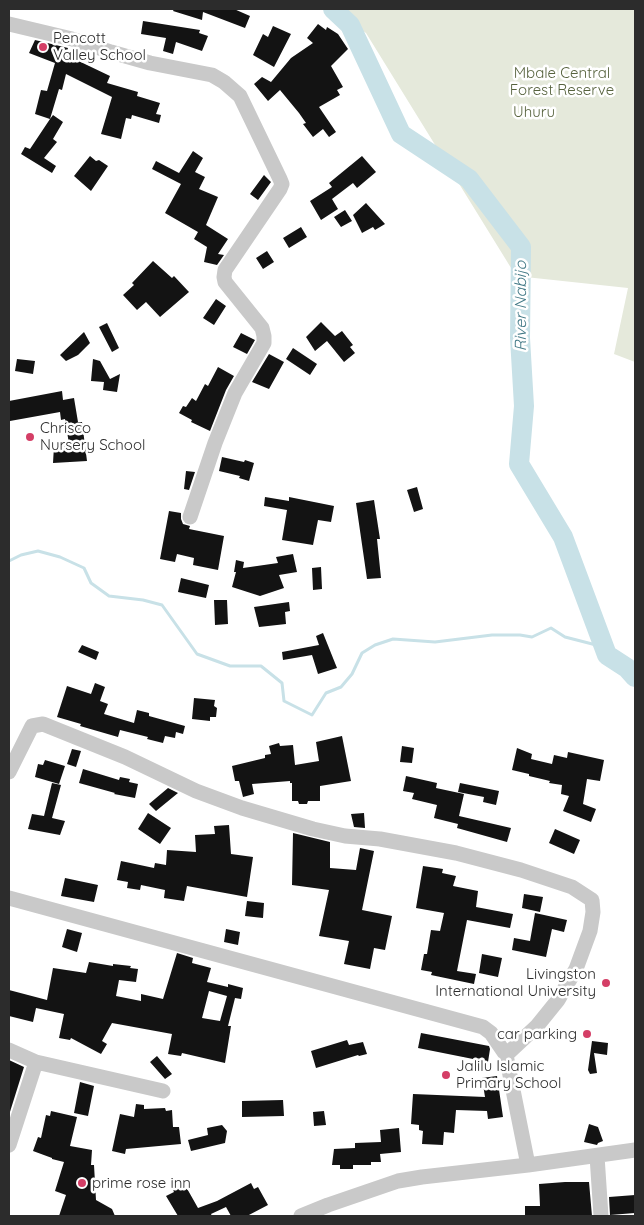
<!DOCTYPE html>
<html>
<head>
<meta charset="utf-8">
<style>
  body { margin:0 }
  #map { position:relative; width:644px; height:1225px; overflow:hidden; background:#fff; font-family:Quicksand,sans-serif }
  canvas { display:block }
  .frame { position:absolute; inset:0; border:10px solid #2c2c2c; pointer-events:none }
</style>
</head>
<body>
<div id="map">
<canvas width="644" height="1225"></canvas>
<div class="frame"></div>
</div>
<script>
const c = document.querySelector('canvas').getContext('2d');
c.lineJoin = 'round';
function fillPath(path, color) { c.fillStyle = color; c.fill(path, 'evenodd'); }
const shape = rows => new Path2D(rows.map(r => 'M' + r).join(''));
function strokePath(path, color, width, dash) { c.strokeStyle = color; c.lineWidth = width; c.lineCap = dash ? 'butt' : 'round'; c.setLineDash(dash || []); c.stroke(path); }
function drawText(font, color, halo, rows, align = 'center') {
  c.font = font + ' Quicksand,sans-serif'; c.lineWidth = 5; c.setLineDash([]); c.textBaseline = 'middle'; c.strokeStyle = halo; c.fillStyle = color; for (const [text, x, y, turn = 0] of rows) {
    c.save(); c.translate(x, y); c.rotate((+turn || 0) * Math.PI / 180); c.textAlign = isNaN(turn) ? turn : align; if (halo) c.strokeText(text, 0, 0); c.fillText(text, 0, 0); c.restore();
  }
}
const green = shape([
  [331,9,635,9,635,362,614,354,628,288,516,276,366,33]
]);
const stream = shape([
  [9,561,21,555,38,551,60,557,84,568,91,583,109,596,143,600,162,605,197,654,230,666,261,666,282,683,284,701,312,715,326,693,341,687,352,674,362,653,375,645,393,639,435,642,492,635,520,635,532,637,551,628,565,637,604,647]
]);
const river = shape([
  [333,9,350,25,401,134,469,179,521,247,520,338,524,406,519,464,563,537,607,655,627,668,635,677]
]);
const building = shape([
  [174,9,234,9,250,16,245,28,203,12,202,20,173,11],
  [143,21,200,30,199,33,208,36,202,51,176,42,173,54,163,51,166,38,141,34],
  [318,24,326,30,327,27,338,34,348,49,331,66,343,87,337,90,340,95,319,107,336,132,329,137,323,129,313,137,303,124,306,123,299,113,280,90,268,101,254,84,262,77,271,82,291,58,313,43,307,38],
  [273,26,291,34,274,67,253,55,263,34,268,37],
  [35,40,68,48,66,55,110,76,107,83,138,92,137,96,160,103,156,114,161,115,159,123,132,115,131,119,126,118,121,139,101,134,112,97,66,74,62,90,59,89,50,119,53,115,63,122,53,139,57,142,44,158,56,166,52,173,21,154,25,147,30,149,50,119,35,114,41,90,47,91,55,63,29,53],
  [193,151,203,158,195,172,205,177,199,189,218,197,206,225,228,239,218,254,224,255,217,265,204,262,207,247,194,239,198,232,165,213,181,184,152,169,156,161,179,173],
  [90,156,96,161,99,160,108,166,91,191,74,176],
  [362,156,376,172,357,188,353,183,332,199,338,209,321,220,310,201,332,187,329,183],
  [264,175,271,182,258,200,250,194],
  [366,203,385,224,375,230,373,227,362,233,353,215],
  [345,210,352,221,341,227,334,217],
  [301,227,307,237,289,248,283,238],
  [267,251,274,262,263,269,256,258],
  [153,261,172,278,174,276,189,292,160,317,146,302,137,310,123,295,134,285,132,283],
  [216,299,226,306,214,325,203,318],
  [321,322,335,336,342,331,353,345,350,347,355,353,344,362,327,341,315,351,306,337],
  [107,323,119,348,112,352,99,327],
  [84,332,90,343,78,355,66,361,60,355],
  [241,333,255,340,247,354,233,347],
  [293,348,317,364,310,375,286,359],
  [269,354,284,362,269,389,252,382],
  [17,359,35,361,33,374,15,371],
  [93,359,100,361,110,379,120,374,117,392,103,390,104,382,91,381],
  [218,367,234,376,226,390,210,431,191,422,192,420,179,413,183,406,186,407,192,398,196,401,205,384,208,386],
  [62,391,63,400,74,398,78,422,82,422,87,461,53,463,54,446,69,444,65,419,61,420,60,412,10,421,9,401],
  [222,457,244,462,245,460,254,463,249,481,239,478,240,476,219,471],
  [186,471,195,472,189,490,184,489],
  [417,487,423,509,414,512,407,490],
  [265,497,289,501,289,497,334,506,331,522,318,520,313,545,282,540,287,510,264,506],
  [374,500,380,539,377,539,381,578,367,579,356,503],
  [169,511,181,513,181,519,183,524,190,526,189,529,224,536,218,570,193,565,194,558,177,554,175,562,160,559],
  [293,554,297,572,279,575,284,588,260,596,232,587,236,572,234,572,236,560,244,562,243,568,278,563,276,557],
  [321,567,322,589,313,590,312,568],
  [181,578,209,585,206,598,178,592],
  [214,600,227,600,228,624,215,625],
  [289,602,290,611,285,612,286,624,259,627,254,607],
  [323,633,337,668,318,674,312,655,283,660,282,652,319,645,316,636],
  [82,645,99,652,96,660,78,652],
  [95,683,105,687,100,701,108,704,104,714,134,723,137,710,149,713,149,716,185,726,183,734,176,732,175,738,165,736,163,743,147,739,148,737,120,730,118,737,80,726,81,724,57,717,67,686,91,694],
  [194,698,215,700,214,706,217,708,216,717,210,717,210,721,192,719],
  [342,736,351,781,320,786,320,801,308,801,307,804,299,804,298,801,292,801,292,783,290,783,290,781,252,784,254,794,243,797,239,781,235,781,232,766,265,758,265,755,271,754,269,746,279,743,280,746,293,745,295,765,319,761,316,742],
  [402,746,414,748,412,763,400,762],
  [517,748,532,754,531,759,552,764,554,755,567,758,568,752,604,760,600,781,587,779,583,804,596,809,591,822,563,811,569,796,561,794,562,785,549,783,550,781,529,776,529,774,512,770],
  [72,749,81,751,76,767,67,764],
  [45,760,65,766,59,784,35,777,38,764,43,765],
  [83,769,119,780,120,777,130,779,129,782,138,784,135,798,114,794,115,793,79,783],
  [406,776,437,783,436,788,464,794,459,816,511,828,507,842,457,828,458,824,434,818,437,805,412,799,414,793,403,791],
  [52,783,61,785,52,818,65,821,60,835,28,829,32,814,44,816],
  [460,783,499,791,496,805,483,802,484,797,458,792],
  [168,788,178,793,156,811,149,804],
  [148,813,171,828,160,844,138,829],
  [364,813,365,828,354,827,351,814],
  [229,825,231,854,253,857,247,897,187,886,184,901,164,898,165,890,141,885,140,890,127,888,128,882,117,880,121,861,154,868,155,863,166,865,167,850,196,852,195,835,215,834,214,826],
  [555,829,580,840,574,854,549,843],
  [293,833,330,842,330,868,356,870,360,848,374,851,362,910,392,916,385,950,374,948,370,969,344,964,349,941,319,936,329,890,292,885],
  [423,866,443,869,442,873,456,876,453,886,478,891,476,907,513,914,510,928,467,920,457,971,476,974,474,984,431,975,432,972,421,970,424,954,427,954,431,930,440,931,444,913,416,908],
  [65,878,98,885,94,902,61,896],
  [524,894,543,897,540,912,522,908],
  [247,901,264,903,263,918,245,916],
  [535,913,567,920,564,932,552,929,546,957,512,950,514,938,530,941],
  [67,929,82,933,77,952,62,947],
  [226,929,240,932,238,945,224,942],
  [177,953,193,958,192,963,211,968,207,982,228,987,228,984,243,988,241,999,235,998,228,1026,231,1026,225,1063,182,1053,181,1056,168,1054,172,1034,112,1023,102,1041,107,1044,101,1054,71,1038,70,1040,59,1038,64,1014,36,1008,33,1022,9,1016,9,990,47,1000,53,968,86,973,89,962,113,966,113,964,131,966,130,968,138,969,136,982,119,980,116,996,141,1001,141,994,163,999],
  [209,991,227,996,220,1021,202,1018],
  [482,954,502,958,498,977,479,973],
  [421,1033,489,1046,490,1049,488,1062,418,1048],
  [347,1040,349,1045,363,1042,367,1054,359,1056,358,1055,316,1068,311,1051],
  [592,1041,608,1043,607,1055,594,1053,597,1073,590,1074,588,1070],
  [157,1056,172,1074,165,1079,150,1062],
  [9,1060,24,1067,9,1115],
  [497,1076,503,1117,488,1119,487,1111,456,1110,454,1133,444,1132,443,1145,422,1144,423,1131,419,1130,419,1125,411,1124,413,1094,485,1097,482,1078],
  [80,1082,94,1086,88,1116,74,1113],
  [283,1100,284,1116,242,1117,242,1101],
  [136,1104,144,1105,144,1109,165,1108,166,1111,172,1110,173,1127,179,1127,181,1144,126,1149,125,1154,112,1151,120,1114,134,1117],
  [51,1111,77,1117,70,1146,92,1150,91,1165,94,1165,96,1200,112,1209,115,1216,59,1216,66,1195,55,1191,64,1162,52,1159,52,1158,33,1151,38,1137,41,1138,46,1115,50,1116],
  [324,1111,326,1125,314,1126,313,1112],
  [589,1124,598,1127,603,1141,598,1143,597,1145,584,1142],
  [222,1125,227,1131,225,1143,191,1151,188,1140,208,1135,207,1128],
  [399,1128,401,1152,380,1154,381,1162,371,1162,371,1165,353,1165,353,1169,340,1169,340,1165,332,1165,334,1149,355,1148,355,1143,381,1142,380,1130],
  [565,1182,589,1182,592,1216,525,1216,525,1206,540,1206,539,1184],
  [251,1183,254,1189,258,1187,268,1205,247,1216,231,1216,226,1207,211,1214,212,1216,178,1216,166,1196,174,1192,172,1188,180,1184,182,1187,185,1185,198,1208,217,1201],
  [635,1195,635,1213,610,1215,609,1197]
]);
const minor = shape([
  [9,24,72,39,111,52,150,63,212,75,224,82,240,96,280,179,282,184,280,189,225,270,224,277,225,282,262,328,264,336,264,343,235,393,215,443,190,517],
  [9,772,32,726,43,724,125,757,196,791,242,808,313,829,345,836,380,839,456,853,521,870,572,887,592,900,593,912,590,931,576,969,558,1000,537,1026,506,1055],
  [9,898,483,1027,491,1033,506,1055,528,1165],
  [9,1050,36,1062],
  [9,1145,36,1062,163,1091],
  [597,1156,601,1216],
  [301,1216,328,1205,398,1181,422,1177,528,1165,635,1150]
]);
const markers = [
  [43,47,5,"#d43e66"],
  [30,437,5,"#d43e66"],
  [606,983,5,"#d43e66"],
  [587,1034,5,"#d43e66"],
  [446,1075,5,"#d43e66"],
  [82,1183,5,"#d43e66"]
];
const poiNames = [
  ["Pencott",53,38],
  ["Valley School",53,55],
  ["Chrisco",40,428],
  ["Nursery School",40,445],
  ["Livingston",596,974,"right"],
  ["International University",596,991,"right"],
  ["car parking",577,1034,"right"],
  ["Jalilu Islamic",456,1066],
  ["Primary School",456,1083],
  ["prime rose inn",92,1183]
];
const parkNames = [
  ["Mbale Central",562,73],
  ["Forest Reserve",562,90],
  ["Uhuru",534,112]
];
const waterNames = [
  ["River Nabijo",521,306,-90]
];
fillPath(green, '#e5e9db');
strokePath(stream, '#c8e1e7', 3);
strokePath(river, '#c8e1e7', 20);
fillPath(building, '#131313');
strokePath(minor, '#c9c9c9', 15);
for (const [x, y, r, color] of markers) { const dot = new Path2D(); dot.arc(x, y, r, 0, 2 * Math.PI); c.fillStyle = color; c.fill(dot); strokePath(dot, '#fff', 2); }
drawText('15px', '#2c2c2c', '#fff', poiNames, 'left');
drawText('15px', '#57633e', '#fff', parkNames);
drawText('italic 16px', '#427986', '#fff', waterNames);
</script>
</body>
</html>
